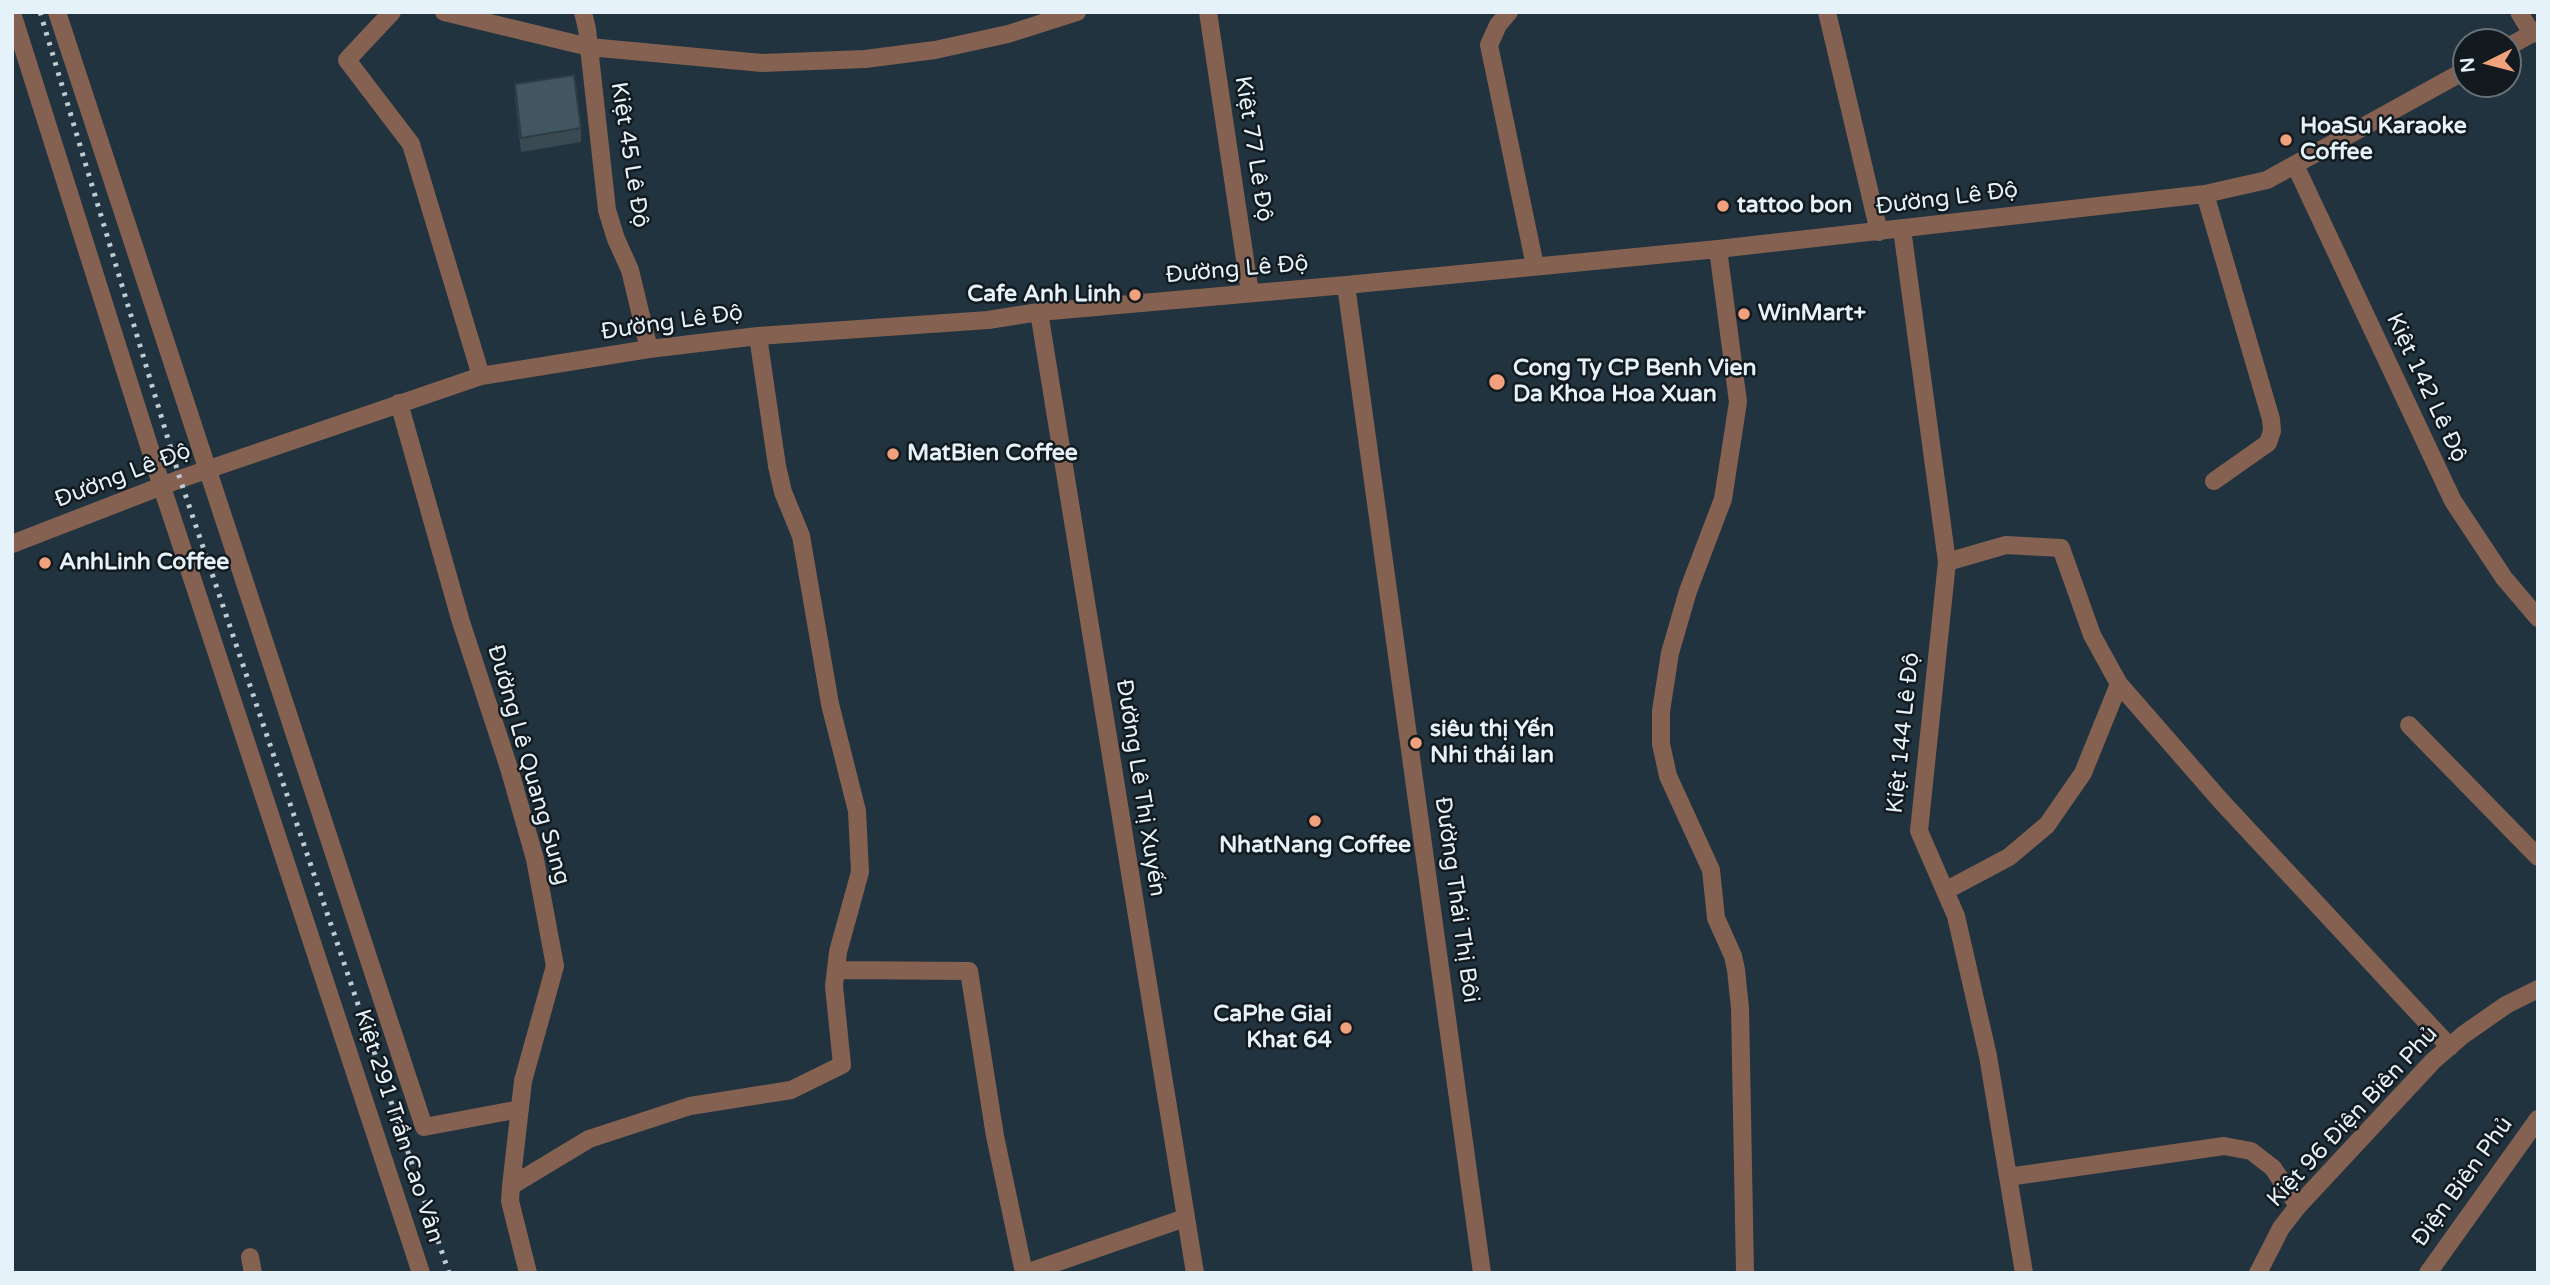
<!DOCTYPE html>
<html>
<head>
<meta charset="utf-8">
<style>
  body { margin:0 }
  #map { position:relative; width:2550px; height:1285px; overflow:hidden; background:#21333e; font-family:"Varela Round",sans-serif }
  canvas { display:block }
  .frame { position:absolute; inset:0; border:14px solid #e6f2f9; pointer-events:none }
  .north { position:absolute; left:2452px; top:28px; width:70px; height:70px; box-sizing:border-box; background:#121a1f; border:2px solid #677076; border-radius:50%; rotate:264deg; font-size:19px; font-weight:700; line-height:28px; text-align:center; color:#e6f2f9 }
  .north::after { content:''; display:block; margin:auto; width:24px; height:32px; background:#f1a17c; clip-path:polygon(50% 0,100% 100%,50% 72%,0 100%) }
</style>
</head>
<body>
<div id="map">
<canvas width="2550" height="1285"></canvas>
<div class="frame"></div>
<div class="north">N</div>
</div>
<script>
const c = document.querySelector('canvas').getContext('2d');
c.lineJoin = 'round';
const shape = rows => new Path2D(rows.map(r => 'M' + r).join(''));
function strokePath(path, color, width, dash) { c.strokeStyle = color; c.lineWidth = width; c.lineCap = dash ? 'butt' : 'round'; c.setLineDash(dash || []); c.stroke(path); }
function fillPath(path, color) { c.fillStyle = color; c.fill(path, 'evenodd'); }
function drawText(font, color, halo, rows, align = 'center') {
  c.font = font + ' "Varela Round",sans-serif'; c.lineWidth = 5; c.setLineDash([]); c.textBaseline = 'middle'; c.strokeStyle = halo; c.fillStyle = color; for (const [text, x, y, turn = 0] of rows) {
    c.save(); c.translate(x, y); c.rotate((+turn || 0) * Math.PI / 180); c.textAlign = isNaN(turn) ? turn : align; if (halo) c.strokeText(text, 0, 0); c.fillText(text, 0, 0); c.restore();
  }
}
const minor = shape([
  [57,12,424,1127,520,1109],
  [392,12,347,60,411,144,481,376],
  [444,12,589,47,762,63,865,59,935,50,1008,34,1077,12],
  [583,12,587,29,607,210,616,239,630,270,649,349],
  [1208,12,1250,293],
  [1509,12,1498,25,1489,45,1535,266],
  [1827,12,1879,232],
  [2519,12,2532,34],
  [12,13,162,487,421,1273],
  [2508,47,2538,30],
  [2295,165,2453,501,2504,578,2538,618],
  [2205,194,2271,419,2272,431,2268,443,2214,481],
  [1902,229,1947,562,1919,831,1956,916,1988,1056,2024,1273],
  [1718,249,1738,402,1723,499,1688,591,1670,653,1661,711,1661,744,1668,776,1711,870,1716,918,1733,956,1736,970,1740,1008,1745,1273],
  [1346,285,1482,1273],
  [1039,312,1195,1273],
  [399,403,461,622,509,768,535,859,555,966,523,1081,511,1186,510,1201,528,1273],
  [12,544,180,479,481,376,649,349,758,336,988,320,1039,312,1346,285,1718,249,2205,194,2267,180,2466,70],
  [2119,684,2221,801,2450,1047],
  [2409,725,2538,857],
  [1945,891,2009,857,2047,825,2083,773,2119,684,2092,635,2061,548,2006,545,1947,562],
  [836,970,969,971,995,1136,1024,1273],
  [2008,1177,2224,1146,2251,1151,2273,1168,2298,1206],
  [511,1186,589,1139,690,1106,791,1090,842,1065,834,986,838,952,860,872,857,811,830,704,801,536,783,492,777,466,758,336],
  [250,1257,253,1273],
  [1026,1273,1185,1218],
  [2258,1273,2281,1228,2298,1206,2433,1061,2463,1035,2506,1005,2538,989],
  [2428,1273,2538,1119]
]);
const rail = shape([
  [40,12,180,479,449,1273]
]);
const wall = shape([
  [515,84,581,128,581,142,521,152,515,98]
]);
const building = shape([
  [574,75,581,128,521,138,515,84,574,75]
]);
const markers = [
  [2286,140,7,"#f1a17c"],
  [1723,206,7,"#f1a17c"],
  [1135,295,7,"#f1a17c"],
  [1744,314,7,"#f1a17c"],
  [1497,382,9,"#f1a17c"],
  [893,454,7,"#f1a17c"],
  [45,563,7,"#f1a17c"],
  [1416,743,7,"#f1a17c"],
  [1315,821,7,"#f1a17c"],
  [1346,1028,7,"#f1a17c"]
];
const poiNames = [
  ["HoaSu Karaoke",2300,127],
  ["Coffee",2300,153],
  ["tattoo bon",1737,206],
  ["Cafe Anh Linh",1121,295,"right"],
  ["WinMart+",1758,314],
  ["Cong Ty CP Benh Vien",1513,369],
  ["Da Khoa Hoa Xuan",1513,395],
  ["MatBien Coffee",907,454],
  ["AnhLinh Coffee",59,563],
  ["siêu thị Yến",1430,730],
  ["Nhi thái lan",1430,756],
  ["NhatNang Coffee",1315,846,"center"],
  ["CaPhe Giai",1332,1015,"right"],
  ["Khat 64",1332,1041,"right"]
];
const streetNames = [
  ["Kiệt 77 Lê Độ",1253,149,81],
  ["Kiệt 45 Lê Độ",629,155,81],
  ["Đường Lê Độ",1947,199,-7],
  ["Đường Lê Độ",1237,270,-5],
  ["Đường Lê Độ",672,323,-8],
  ["Kiệt 142 Lê Độ",2426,388,65],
  ["Đường Lê Độ",123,476,-21],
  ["Kiệt 144 Lê Độ",1904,733,-84],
  ["Đường Lê Quang Sung",528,765,74],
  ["Đường Lê Thị Xuyến",1140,788,81],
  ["Đường Thái Thị Bôi",1456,900,82],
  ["Kiệt 96 Điện Biên Phủ",2353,1117,-47],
  ["Kiệt 291 Trần Cao Vân",398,1126,72],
  ["Điện Biên Phủ",2463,1182,-54]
];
strokePath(minor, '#856151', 18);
strokePath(rail, '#bfccd4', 5, [3.5, 7]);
fillPath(wall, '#394a53');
fillPath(building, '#425661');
strokePath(building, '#2e3c44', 2);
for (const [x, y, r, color] of markers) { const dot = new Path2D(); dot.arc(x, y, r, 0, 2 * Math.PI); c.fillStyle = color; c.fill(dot); strokePath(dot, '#121a1f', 2.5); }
drawText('bold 23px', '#e6f2f9', '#121a1f', poiNames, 'left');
drawText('23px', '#e6f2f9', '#121a1f', streetNames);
</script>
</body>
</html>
